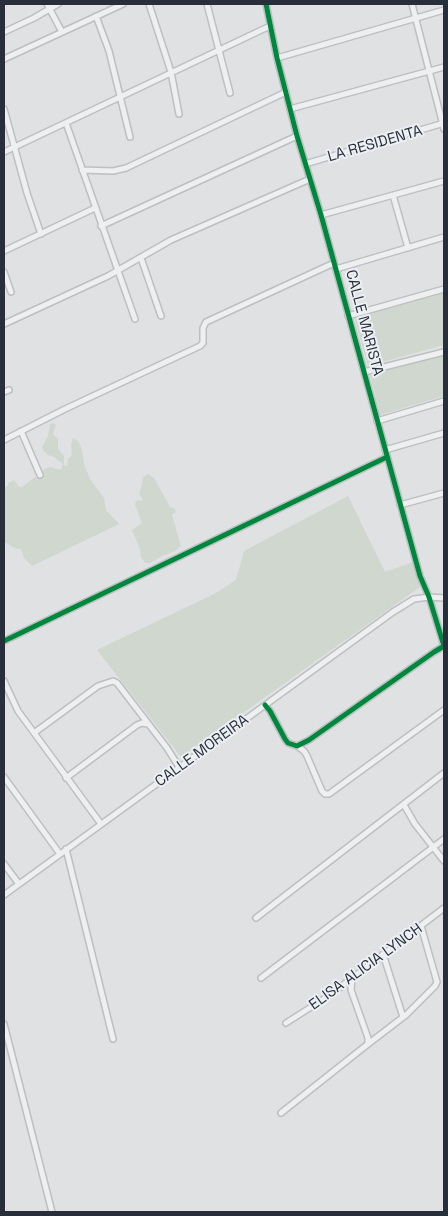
<!DOCTYPE html>
<html>
<head>
<meta charset="utf-8">
<style>
  body { margin:0 }
  #map { position:relative; width:448px; height:1216px; overflow:hidden; background:#dfe1e3; font-family:"Space Grotesk",sans-serif }
  canvas { display:block }
  .frame { position:absolute; inset:0; border:5px solid #282f3a; pointer-events:none }
</style>
</head>
<body>
<div id="map">
<canvas width="448" height="1216"></canvas>
<div class="frame"></div>
</div>
<script>
const c = document.querySelector('canvas').getContext('2d');
c.lineJoin = 'round';
function fillPath(path, color) { c.fillStyle = color; c.fill(path, 'evenodd'); }
const shape = rows => new Path2D(rows.map(r => 'M' + r).join(''));
function strokePath(path, color, width, dash) { c.strokeStyle = color; c.lineWidth = width; c.lineCap = dash ? 'butt' : 'round'; c.setLineDash(dash || []); c.stroke(path); }
function drawText(font, color, halo, rows, align = 'center') {
  c.font = font + ' "Space Grotesk",sans-serif'; c.lineWidth = 4; c.setLineDash([]); c.textBaseline = 'middle'; c.strokeStyle = halo; c.fillStyle = color; for (const [text, x, y, turn = 0] of rows) {
    c.save(); c.translate(x, y); c.rotate((+turn || 0) * Math.PI / 180); c.textAlign = isNaN(turn) ? turn : align; if (halo) c.strokeText(text, 0, 0); c.fillText(text, 0, 0); c.restore();
  }
}
const green = shape([
  [444,290,444,345,368,366,354,317],
  [444,355,444,396,380,415,370,375],
  [53,423,56,425,53,434,58,439,58,449,64,456,64,465,67,466,68,459,72,455,71,444,73,438,78,441,81,447,85,467,90,479,104,498,106,510,119,524,32,566,24,558,21,549,17,549,4,542,4,488,8,486,8,483,14,480,19,487,22,487,35,477,40,479,44,469,50,467,61,470,63,464,54,457,48,455,43,450,42,447,48,436,50,424],
  [148,474,154,478,170,507,174,508,176,512,172,515,181,546,175,551,162,556,150,563,145,563,141,557,140,549,132,530,142,523,135,505,136,501,143,500,139,493,142,485,143,477],
  [348,496,385,572,416,561,420,587,181,757,97,650,216,593,236,580,244,551]
]);
const street = shape([
  [47,4,62,32],
  [149,4,171,72,179,114],
  [207,4,230,93],
  [412,4,444,129],
  [96,16,109,51,130,137],
  [4,32,34,18,58,4],
  [277,58,444,10],
  [4,59,123,4],
  [4,109,27,193,41,234],
  [290,109,444,67],
  [66,123,135,319],
  [4,152,270,26],
  [305,164,444,123],
  [82,170,113,171,126,168,286,92],
  [393,195,408,248],
  [321,215,444,181],
  [101,226,297,136],
  [4,251,95,208],
  [141,258,161,316],
  [336,269,444,237],
  [4,272,11,292],
  [348,316,444,289],
  [4,324,108,276,171,240,310,179],
  [364,372,444,352],
  [4,392,9,390],
  [377,421,444,401],
  [21,431,40,475],
  [4,440,65,409,200,346,203,343,203,328,206,322,334,263],
  [385,450,444,433],
  [400,505,444,493],
  [4,641,387,457],
  [4,681,18,711,101,824],
  [265,705,270,711,285,739,288,743,297,746,309,740,434,652,444,646,429,597,420,576,321,215,297,136,277,58,266,4],
  [34,733,98,686,113,681,117,683,167,748,179,767],
  [297,746,304,751,307,756,322,791,325,794,329,794,444,710],
  [4,777,60,854],
  [66,778,137,725,142,723,148,724],
  [404,805,415,824,444,861],
  [66,849,113,1039],
  [4,864,19,884],
  [4,895,393,612,414,599,429,597,444,598],
  [256,918,444,773],
  [383,954,403,1017],
  [261,978,444,839],
  [286,1023,330,995,444,908],
  [4,1024,52,1212],
  [368,1044,406,1015,435,986,437,982,421,926],
  [281,1113,368,1044,368,1038,351,990,352,978]
]);
const cycleway = shape([
  [4,641,387,457],
  [265,705,270,711,285,739,288,743,297,746,309,740,434,652,444,646,429,597,420,576,321,215,297,136,277,58,266,4]
]);
const streetNames = [
  ["LA RESIDENTA",375,144,-16],
  ["CALLE MARISTA",364,323,75],
  ["CALLE MOREIRA",202,751,-36],
  ["ELISA ALICIA LYNCH",366,967,-36]
];
fillPath(green, '#d0d7cf');
strokePath(street, '#bdbfc1', 8);
strokePath(street, '#eeeff0', 5);
strokePath(cycleway, '#00873e', 5);
drawText('15px', '#282f3a', '#eceff3', streetNames);
</script>
</body>
</html>
